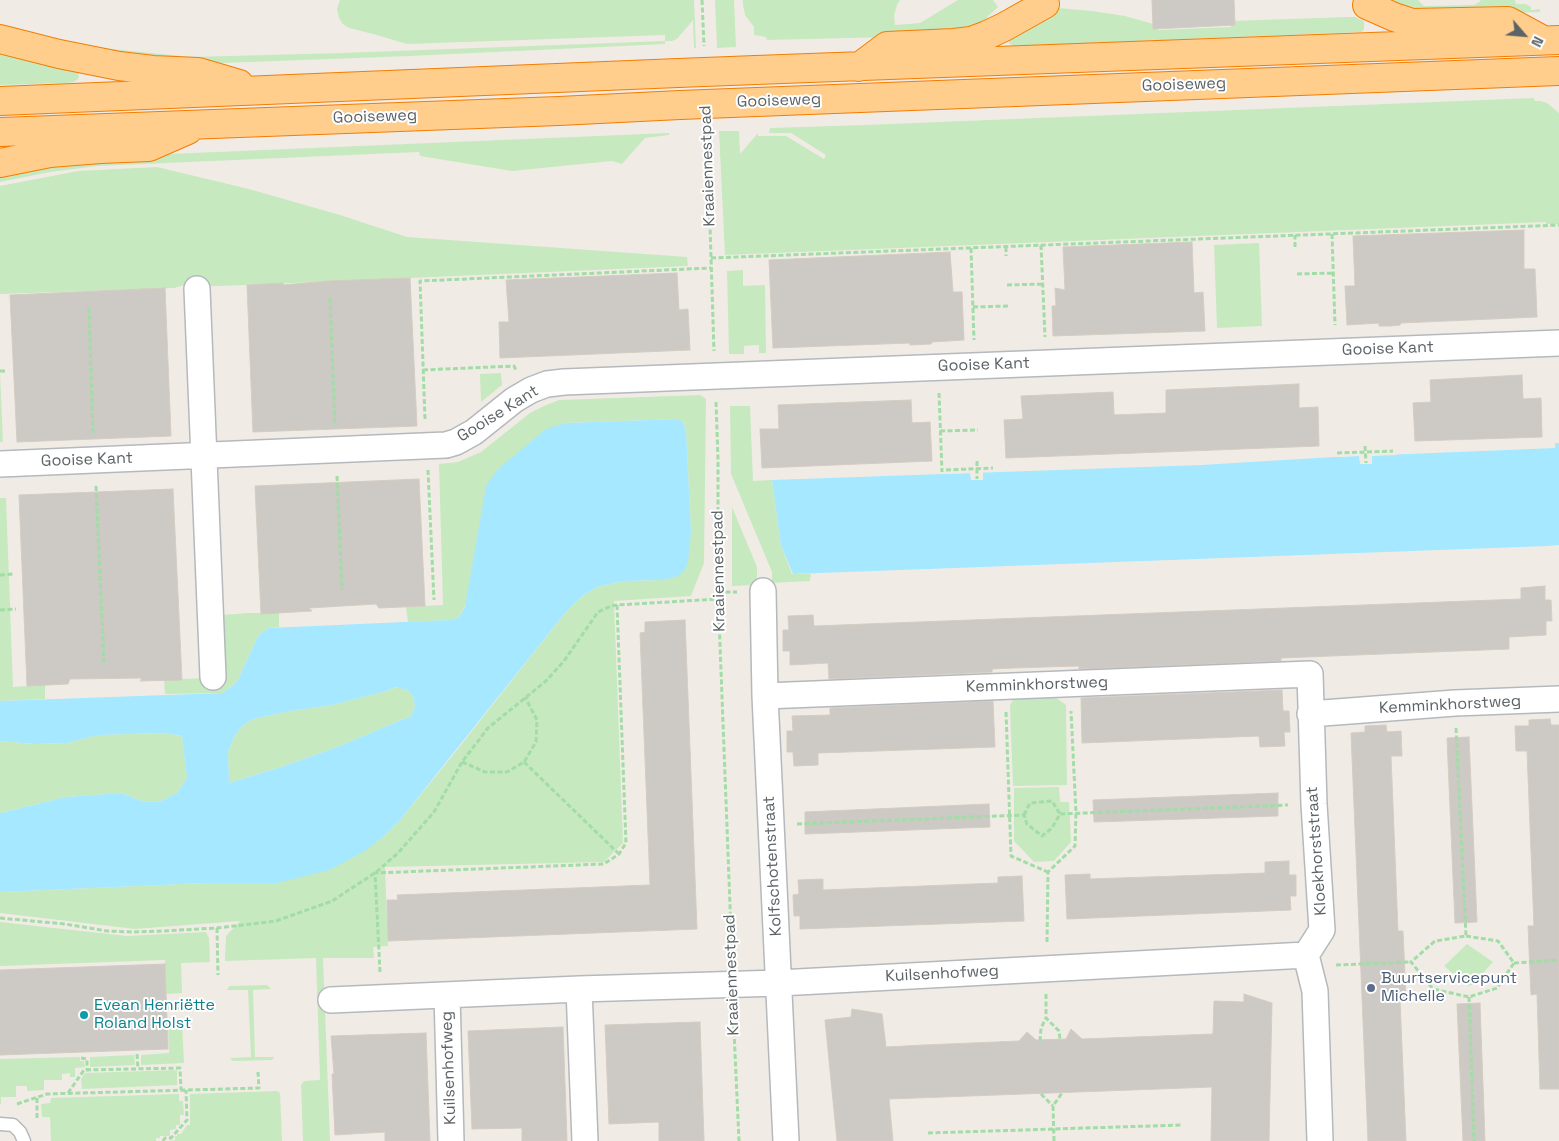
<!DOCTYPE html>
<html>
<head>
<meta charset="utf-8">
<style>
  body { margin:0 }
  #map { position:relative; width:1559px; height:1141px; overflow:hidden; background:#f0ece5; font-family:"Space Grotesk",sans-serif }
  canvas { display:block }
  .north { position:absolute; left:1499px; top:10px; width:50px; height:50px; -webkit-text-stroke:4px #fff; paint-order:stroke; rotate:117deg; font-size:14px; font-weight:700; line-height:20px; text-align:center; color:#5c6366 }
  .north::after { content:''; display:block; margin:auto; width:18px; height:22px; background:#5c6366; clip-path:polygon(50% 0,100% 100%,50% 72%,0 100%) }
</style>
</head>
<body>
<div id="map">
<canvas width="1559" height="1141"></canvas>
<div class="north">N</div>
</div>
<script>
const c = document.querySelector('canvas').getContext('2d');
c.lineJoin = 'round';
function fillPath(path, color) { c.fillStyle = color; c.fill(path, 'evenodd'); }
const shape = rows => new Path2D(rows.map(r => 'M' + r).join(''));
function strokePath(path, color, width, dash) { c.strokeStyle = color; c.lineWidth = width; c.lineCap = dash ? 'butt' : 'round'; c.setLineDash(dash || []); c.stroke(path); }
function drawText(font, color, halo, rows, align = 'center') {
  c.font = font + ' "Space Grotesk",sans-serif'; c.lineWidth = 4; c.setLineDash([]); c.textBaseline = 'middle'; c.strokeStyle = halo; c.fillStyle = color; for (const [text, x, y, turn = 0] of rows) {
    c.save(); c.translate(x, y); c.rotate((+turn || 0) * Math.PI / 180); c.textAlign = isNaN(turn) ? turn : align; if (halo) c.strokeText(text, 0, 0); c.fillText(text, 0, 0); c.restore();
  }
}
const green = shape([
  [340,0,694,0,696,48,694,48,693,20,677,39,672,41,665,41,665,44,410,56,222,63,146,59,0,31,0,24,58,40,102,48,191,57,342,53,665,41,665,35,407,44,377,35,349,28,343,24,339,18,337,9],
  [715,0,734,0,736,47,717,48],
  [743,0,900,0,897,5,894,15,895,25,920,23,958,0,993,0,998,7,988,16,980,29,931,36,767,40,766,37,754,35,754,27,745,15,743,5],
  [1389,0,1418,0,1424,6,1474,5,1478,3,1481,0,1515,0,1516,4,1526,4,1531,7,1531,10,1540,9,1540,12,1488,14,1419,14],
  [1058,8,1092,11,1125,16,1157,25,1158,30,1231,27,1231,21,1348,17,1355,17,1364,21,1364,29,1362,32,1013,46,1009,43,1010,36],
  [0,47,76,70,79,76,78,79,74,82,66,83,0,85],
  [1534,98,1535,101,1541,101,1547,103,1559,113,1559,224,1546,224,1546,222,725,255,719,131,739,131,740,154,758,133,758,136,786,136,824,159,826,155,791,133,769,133,770,128,865,125],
  [669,133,669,135,645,138,622,164,612,161,512,171,420,156,419,152,97,166,50,172,0,182,0,173,11,170,145,155],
  [157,167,249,189,340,215,407,237,687,257,688,266,247,285,184,287,184,285,174,288,119,290,0,294,0,186,78,171],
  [1259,243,1262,326,1217,328,1214,245],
  [743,270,743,286,765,285,766,353,759,353,759,345,744,346,744,354,729,354,727,271],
  [0,372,3,442,0,442],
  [501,373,502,385,481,402,480,374],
  [700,395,706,399,704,563,691,596,614,601,623,843,604,862,385,867,388,946,373,947,374,958,323,958,330,1141,303,1141,301,1085,304,1081,320,1080,316,958,225,961,226,936,240,921,135,929,0,913,0,892,206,883,254,883,384,836,400,820,457,750,565,613,581,597,597,587,623,581,664,580,691,531,686,432,683,422,677,419,566,423,459,617,450,620,408,622,406,607,443,605,439,464,458,462,481,452,530,413,544,406,559,400],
  [730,406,750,406,753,481,772,480,781,546,792,574,811,574,810,581,772,583,772,572,731,474],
  [0,498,6,498,13,687,45,685,45,699,0,701],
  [732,507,757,567,757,585,732,586],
  [248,613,279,613,279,627,268,628,258,636,238,680,231,687,222,693,165,694,164,680,225,677,222,615],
  [397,687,407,690,413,696,415,706,411,716,337,747,284,766,229,783,228,752,233,739,242,726,253,719,290,711,332,705,386,691],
  [1052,695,1066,705,1067,785,1013,786,1010,706,1013,699],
  [163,733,182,736,187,778,177,793,159,802,142,801,121,793,66,797,0,813,0,741,35,744,67,743,98,735],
  [1059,787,1060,802,1069,802,1071,842,1054,861,1034,862,1014,841,1014,788],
  [0,922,127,936,206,932,209,938,210,962,181,963,182,993,166,994,165,960,0,966],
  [1467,944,1493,962,1472,985,1468,986,1444,966],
  [267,985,271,989,253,990,255,1057,274,1057,274,1058,272,1060,233,1061,230,1058,251,1057,248,990,227,990,228,988,230,986],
  [182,1022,184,1063,141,1065,141,1055,169,1053,168,1023],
  [134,1055,135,1065,90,1067,90,1057],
  [80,1057,80,1061,84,1061,85,1067,75,1068,75,1077,70,1077,70,1073,62,1074,62,1080,44,1080,44,1090,27,1091,27,1086,16,1086,16,1097,1,1097,1,1104,0,1104,0,1059],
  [177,1070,177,1085,82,1089,81,1079,85,1073],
  [277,1091,280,1093,282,1141,169,1141,175,1140,175,1136,177,1136,177,1134,181,1134,187,1125,190,1125,190,1094],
  [179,1094,179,1101,183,1101,184,1115,180,1115,180,1125,176,1125,176,1129,170,1130,170,1136,160,1136,160,1138,156,1138,156,1141,51,1141,50,1117,42,1117,41,1104,50,1103,51,1098]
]);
const water = shape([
  [677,419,683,422,686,432,691,531,688,562,685,570,678,576,664,580,623,581,597,587,581,597,565,613,400,820,384,836,363,852,329,870,277,883,206,883,0,892,0,813,66,797,121,793,142,801,159,802,177,793,187,778,182,736,163,733,98,735,67,743,35,744,0,741,0,701,222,693,231,687,238,680,258,636,268,628,450,620,459,617,465,607,486,486,498,469,546,429,566,423],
  [396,687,407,690,413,696,415,706,411,716,337,747,284,766,229,783,228,752,233,739,242,726,253,719,290,711,332,705,386,691],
  [1555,443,1559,443,1559,545,1547,546,793,574,781,546,772,480,1201,465,1334,457,1555,448]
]);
const pier = shape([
  [1396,453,1397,455,1372,456,1372,464,1360,464,1359,456,1334,457,1334,455],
  [994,469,994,472,983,472,983,480,971,480,970,473,945,474,944,471]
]);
const building = shape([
  [1152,0,1234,0,1235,25,1153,29,1152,0],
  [1524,230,1524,269,1535,269,1537,317,1401,323,1400,325,1390,326,1379,326,1379,323,1347,325,1345,286,1355,286,1353,236,1524,230],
  [1192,242,1194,293,1203,292,1205,331,1053,336,1052,306,1056,306,1055,288,1065,290,1063,247,1192,242],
  [950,252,953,292,962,292,964,340,932,342,931,344,910,345,910,343,773,348,769,260,950,252],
  [677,273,679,310,688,309,690,350,500,358,499,322,509,322,506,280,677,273],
  [410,278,417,426,253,432,247,285,283,283,283,285,329,281,410,278],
  [165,288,171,436,17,442,10,295,165,288],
  [1522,375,1523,399,1541,398,1542,437,1415,441,1413,403,1431,402,1430,380,1522,375],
  [1299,384,1299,408,1318,407,1319,446,1006,458,1004,420,1023,419,1021,396,1113,392,1114,415,1166,413,1166,390,1299,384],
  [911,400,912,423,930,422,932,461,762,468,760,429,779,429,778,405,911,400],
  [419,479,425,606,379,608,376,604,309,608,312,611,261,614,255,486,419,479],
  [173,489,182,680,140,681,142,678,70,679,68,684,27,686,19,495,173,489],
  [1545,586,1545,600,1551,600,1552,621,1546,621,1546,635,1509,637,1509,649,1281,658,1281,661,1079,669,1079,666,1013,668,992,669,992,672,829,679,828,663,790,665,790,651,783,651,783,630,789,630,788,616,813,615,814,626,1101,615,1521,599,1521,588,1545,586],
  [685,620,697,929,388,941,387,900,398,900,397,895,650,885,640,633,645,632,645,622,685,620],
  [1282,690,1283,711,1289,711,1290,732,1284,732,1285,746,1260,747,1259,736,1082,743,1081,698,1282,690],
  [993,701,995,747,818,753,818,765,794,766,793,752,787,752,787,731,793,731,792,716,830,715,830,708,993,701],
  [1550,719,1551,725,1559,725,1559,1089,1540,1089,1537,994,1531,995,1528,926,1534,926,1527,751,1516,751,1515,726,1529,726,1529,720,1550,719],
  [1386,725,1387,732,1401,731,1402,756,1391,756,1398,931,1403,931,1405,975,1406,1000,1400,1000,1406,1141,1368,1141,1351,733,1365,732,1365,726,1386,725],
  [1469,737,1477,922,1455,923,1447,738,1469,737],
  [1278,793,1278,816,1094,822,1093,800,1278,793],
  [989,804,990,827,805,834,805,812,989,804],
  [1289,861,1289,875,1296,875,1296,896,1290,896,1291,910,1067,919,1065,875,1090,874,1090,879,1265,873,1265,862,1289,861],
  [1022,876,1024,921,800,929,800,916,794,916,793,895,799,894,798,880,823,879,823,890,998,883,998,877,1022,876],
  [165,964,168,1049,0,1055,0,970,165,964],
  [1244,994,1272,1003,1269,1141,1211,1141,1212,1087,889,1099,893,1141,837,1141,825,1020,851,1017,852,1009,882,1014,886,1047,924,1045,1019,1041,1027,1032,1036,1040,1066,1039,1071,1029,1082,1039,1213,1034,1214,1001,1244,1002,1244,994],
  [1480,1003,1485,1141,1463,1141,1457,1004,1480,1003],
  [700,1022,704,1141,659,1141,659,1122,609,1124,605,1025,700,1022],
  [563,1027,567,1141,522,1141,522,1128,472,1129,468,1031,563,1027],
  [426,1033,430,1141,385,1141,385,1132,335,1135,332,1074,334,1074,331,1036,426,1033]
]);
const path = shape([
  [702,0,704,46],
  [707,132,714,351],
  [1332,234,1335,325],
  [1041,245,1045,337],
  [1006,247,1006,256],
  [1295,247,1295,235],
  [971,248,974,340],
  [711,258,1559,225],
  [1297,274,1333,273],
  [1007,285,1043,284],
  [330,298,335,425],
  [973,307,1008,306],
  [89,308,93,435],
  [423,370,514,366,516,370],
  [0,371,6,371],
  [939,393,942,472],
  [716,402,718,459,718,592,732,958],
  [425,419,420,281,711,268],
  [940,431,978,430],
  [1365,446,1366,463],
  [1337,453,1393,451],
  [977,461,977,479],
  [428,470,434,600],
  [946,470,993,468],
  [337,476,342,590],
  [96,486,104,663],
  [0,575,14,574],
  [718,592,737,592],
  [0,610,16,609],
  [1006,712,1011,856,1048,872],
  [1456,728,1466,936],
  [462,762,485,772,507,772,524,762,536,742,537,720,525,697],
  [524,762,619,854],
  [1024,815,1030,803,1052,801,1060,814],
  [797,824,1024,815,1027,824,1042,836,1052,828,1060,814,1288,805],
  [0,918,65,924,107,931,133,932,163,931,217,928,276,921,332,901,375,873,398,853,434,812,462,762,488,728,546,681,564,661,598,612,611,606,617,605,718,599],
  [217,928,218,975],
  [1466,936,1498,941,1514,963,1497,988,1469,997,1433,989,1411,962,1435,941,1466,936],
  [1047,942,1048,872,1075,846,1076,813,1071,711],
  [1514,963,1559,960],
  [1336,965,1411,962],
  [380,972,375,873,604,864,619,854,626,843,617,605],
  [1046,994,1046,1018,1059,1031,1060,1039],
  [1469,997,1474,1141],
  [167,1008,215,1009],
  [733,1009,739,1141],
  [1040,1041,1041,1028,1046,1018],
  [137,1054,138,1069],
  [81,1058,87,1059,87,1070],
  [68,1093,84,1070,180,1068,181,1090],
  [1041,1094,1053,1106],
  [37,1098,37,1119],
  [17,1104,47,1094,259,1088,258,1072],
  [928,1133,1181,1125],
  [163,1141,165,1138,171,1138,187,1120,186,1090],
  [1054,1141,1053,1106,1062,1093]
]);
const lane = shape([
  [0,1124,13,1125,20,1132,24,1141]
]);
const street = shape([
  [197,289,213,677],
  [0,464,446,445,456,442,474,432,514,400,531,390,547,384,564,382,1559,343],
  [763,591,765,696,786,1141],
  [765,696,1310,674,1314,804,1322,930,1306,955,1315,991,1320,1141],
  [1310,714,1455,703,1559,699],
  [579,989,585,1141],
  [447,995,451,1141],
  [331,1000,579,989,779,983,1306,955]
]);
const highway = shape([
  [1367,5,1394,17,1412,23,1508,21,1543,40],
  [0,39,59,54,119,66,153,70,198,72,239,84],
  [859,67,887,46,954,43,971,41,987,35,1004,27,1045,4],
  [756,70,1559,40],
  [0,101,678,73],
  [757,102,1559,71],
  [0,132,559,111,680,105],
  [0,163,50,153,100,149,149,147,188,130]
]);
const highwayBridge = shape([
  [678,73,756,70],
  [680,105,757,102]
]);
const markers = [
  [1371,988,5,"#5c6f8a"],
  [84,1015,5,"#0f9aa8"]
];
const streetNames = [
  ["Gooiseweg",1184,85,-2],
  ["Gooiseweg",779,101,-2],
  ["Gooiseweg",375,117,-2],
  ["Kraaiennestpad",708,166,-92],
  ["Gooise Kant",1388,349,-2],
  ["Gooise Kant",984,365,-2],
  ["Gooise Kant",498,414,-32],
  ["Gooise Kant",87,460,-2],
  ["Kraaiennestpad",719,571,-91],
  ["Kemminkhorstweg",1037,685,-2],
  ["Kemminkhorstweg",1450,705,-3],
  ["Kloekhorststraat",1317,851,-94],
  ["Kolfschotenstraat",773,866,-93],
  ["Kuilsenhofweg",942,974,-3],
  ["Kraaiennestpad",732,975,-92],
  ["Kuilsenhofweg",449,1068,-92]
];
const serviceNames = [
  ["Buurtservicepunt",1381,979],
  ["Michelle",1381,997]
];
const cultureNames = [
  ["Evean Henriëtte",94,1006],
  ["Roland Holst",94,1024]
];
fillPath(green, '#c7e9bf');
fillPath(water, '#a6e8ff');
fillPath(pier, '#f0ece5');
fillPath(building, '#cdc9c4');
strokePath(building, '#d5ccc2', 1);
strokePath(lane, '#b5b9bd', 15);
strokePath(street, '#b5b9bd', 28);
strokePath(highway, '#f57c00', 30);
strokePath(path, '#a2dca6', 3, [5, 2.5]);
strokePath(lane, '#fff', 12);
strokePath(street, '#fff', 25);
strokePath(highway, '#ffce8d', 28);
strokePath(highwayBridge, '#f57c00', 30, []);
strokePath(highwayBridge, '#ffce8d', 28);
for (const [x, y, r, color] of markers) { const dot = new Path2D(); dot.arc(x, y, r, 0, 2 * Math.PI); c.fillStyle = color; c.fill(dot); strokePath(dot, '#fff', 2); }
drawText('16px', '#5c6366', '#fff', streetNames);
drawText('16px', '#4e5e75', '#fff', serviceNames, 'left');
drawText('16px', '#0d838f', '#fff', cultureNames, 'left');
</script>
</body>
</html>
